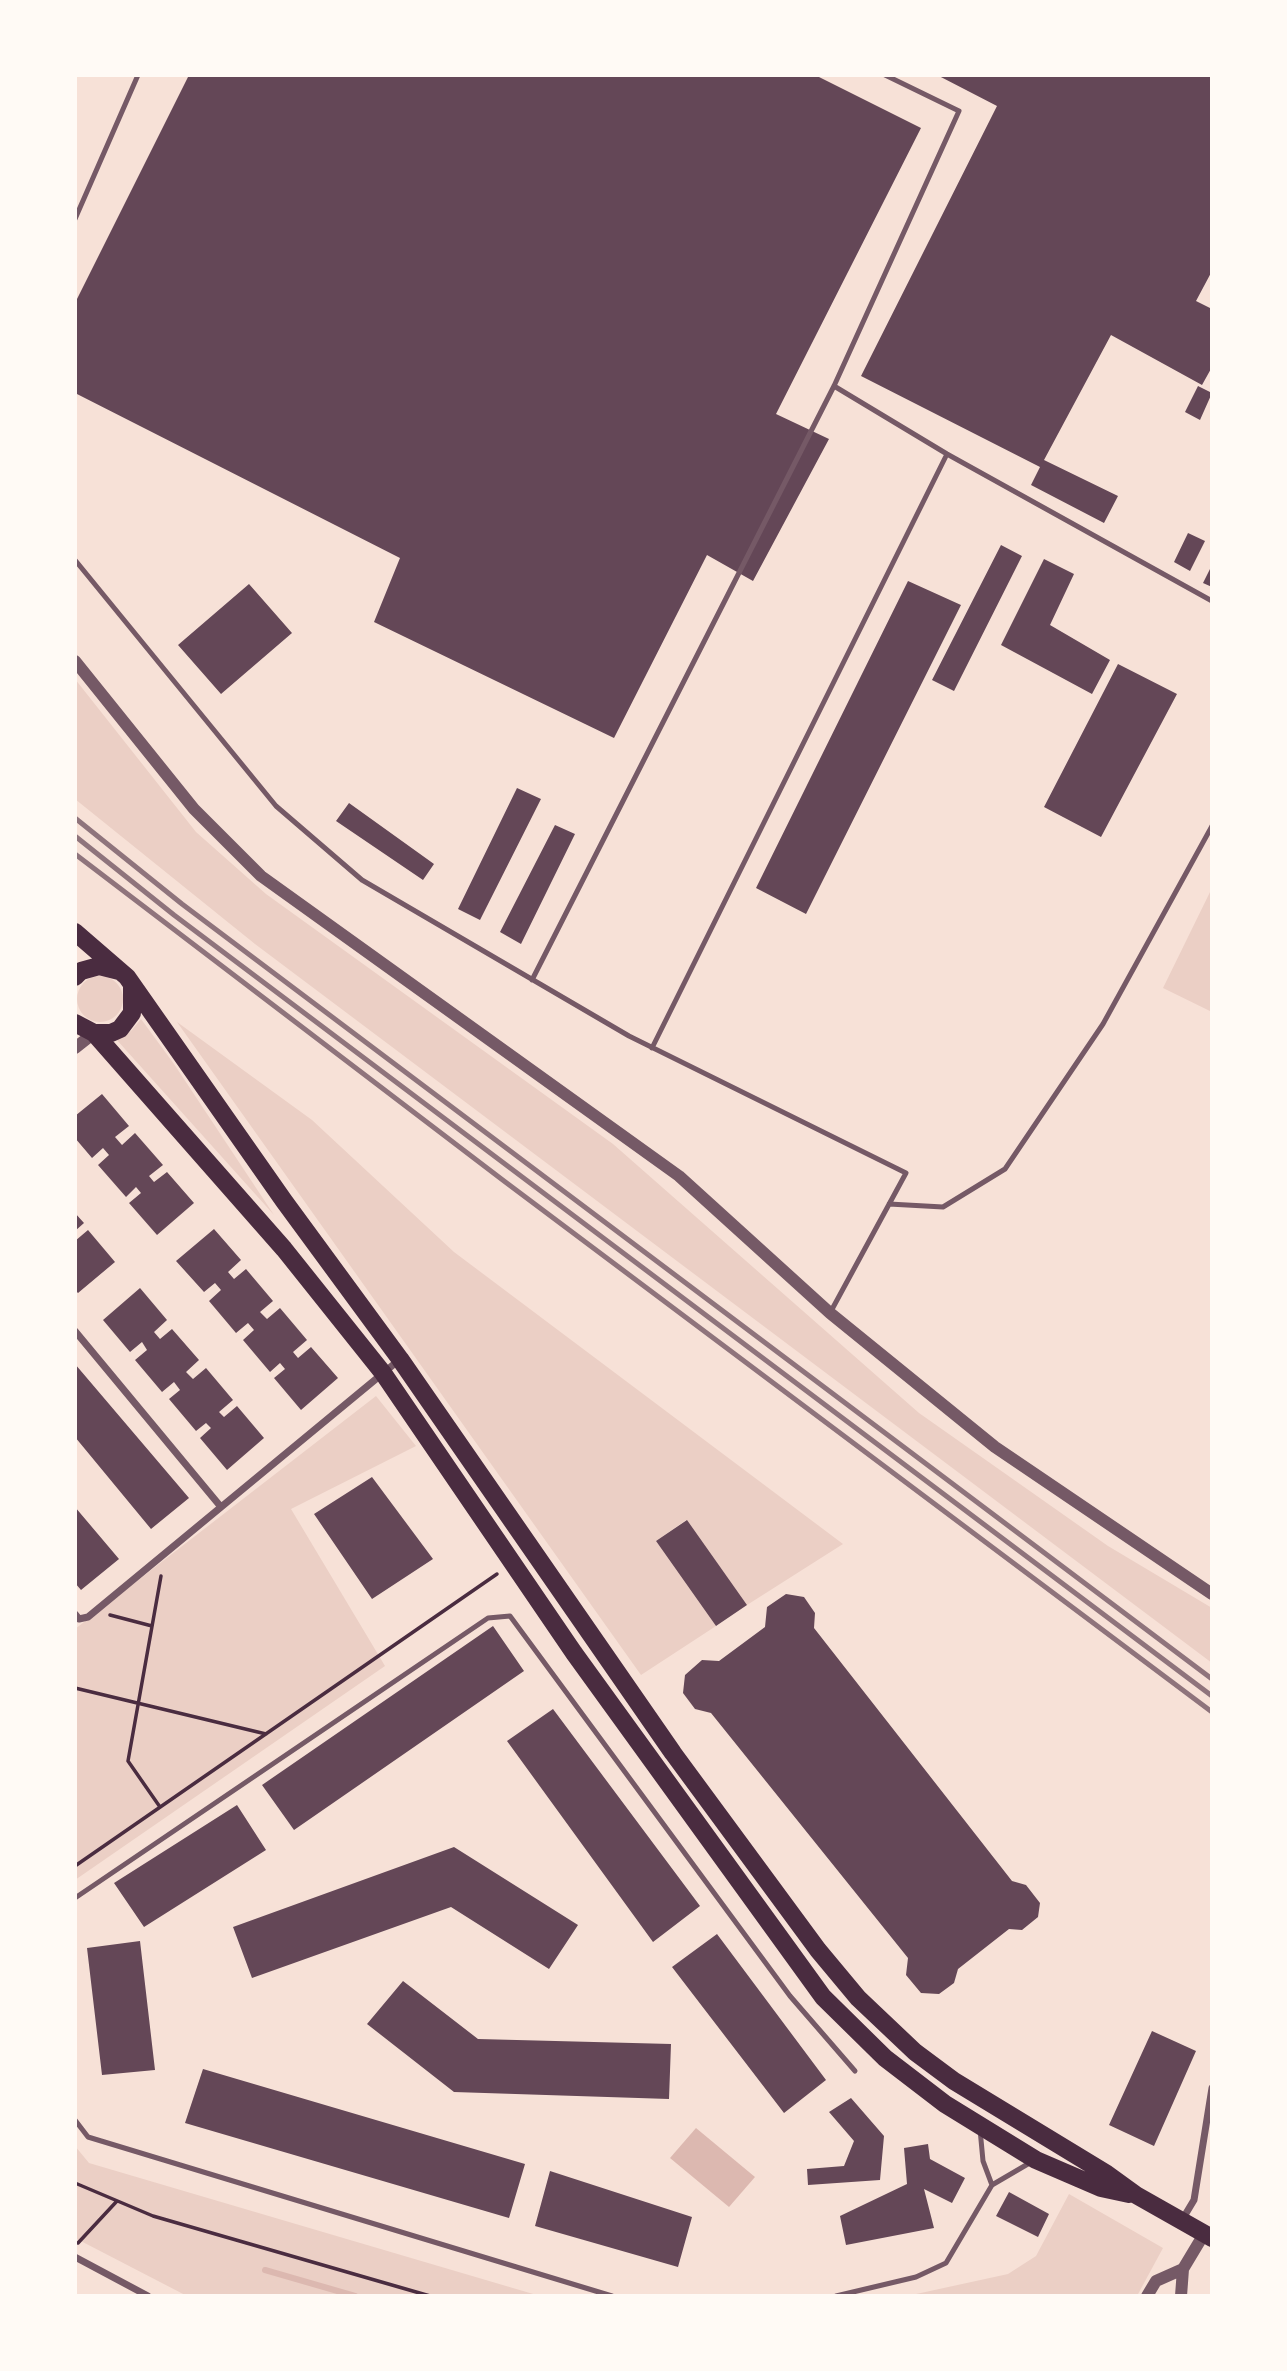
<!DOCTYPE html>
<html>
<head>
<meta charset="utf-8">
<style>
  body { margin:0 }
  #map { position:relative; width:1287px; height:2371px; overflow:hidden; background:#f7e1d7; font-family:Rubik,sans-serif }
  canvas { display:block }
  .frame { position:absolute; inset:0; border:77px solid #fffaf5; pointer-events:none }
</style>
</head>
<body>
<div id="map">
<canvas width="1287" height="2371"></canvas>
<div class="frame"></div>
</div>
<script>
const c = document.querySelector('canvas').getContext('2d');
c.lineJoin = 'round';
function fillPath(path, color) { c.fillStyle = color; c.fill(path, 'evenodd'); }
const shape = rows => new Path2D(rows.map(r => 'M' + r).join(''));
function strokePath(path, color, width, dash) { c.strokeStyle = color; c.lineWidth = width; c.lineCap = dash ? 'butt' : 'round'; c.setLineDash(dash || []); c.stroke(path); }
const green = shape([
  [75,679,196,832,266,894,613,1144,919,1413,1108,1546,1212,1608,1212,1663,255,944,75,799],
  [1212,888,1212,1012,1163,988],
  '77 999a23 23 0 1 1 46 0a23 23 0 1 1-46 0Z',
  [141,1019,174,1064,274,1215,116,1039,131,1031],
  [177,1022,312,1120,454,1252,843,1544,747,1605,686,1520,656,1541,716,1626,641,1675],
  [376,1396,416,1446,291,1509,385,1666,75,1880,75,1629],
  [75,2146,89,2163,540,2296,187,2296,75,2238],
  [1069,2194,1163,2248,1137,2296,907,2296,1008,2274,1036,2256]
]);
const water = shape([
  [696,2128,755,2177,729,2207,670,2158]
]);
const stream = shape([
  [265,2270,355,2296]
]);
const building = shape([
  [189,75,815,75,921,128,776,414,829,439,753,581,707,555,614,738,374,622,400,558,75,393,75,303],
  [937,75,1212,75,1212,271,1196,301,1212,309,1212,367,1202,385,1111,335,1044,460,1118,496,1104,523,1031,485,1040,467,861,376,997,106],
  [1198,386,1212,393,1200,420,1185,412],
  [1188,533,1205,541,1190,571,1174,562],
  [1001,545,1022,556,954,691,932,680],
  [1044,559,1074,574,1050,625,1110,660,1092,694,1001,645],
  [1212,565,1212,587,1203,583],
  [908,581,961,605,806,914,756,888],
  [249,584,292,633,221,694,178,645],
  [1118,664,1177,694,1101,837,1044,807],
  [517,788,541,799,480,920,458,909],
  [349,803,434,864,423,880,336,821],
  [555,825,575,834,521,944,500,932],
  [102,1094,129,1126,115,1137,122,1145,135,1133,163,1165,149,1176,154,1182,167,1172,194,1203,157,1235,129,1203,141,1193,136,1187,126,1197,98,1165,109,1155,103,1148,92,1158,75,1138,75,1116],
  [75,1213,84,1223,75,1231],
  [214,1229,241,1260,228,1272,234,1279,246,1269,273,1301,260,1312,267,1319,280,1308,307,1340,293,1352,298,1358,311,1347,338,1378,301,1410,274,1378,285,1369,280,1363,270,1372,243,1340,254,1330,248,1323,236,1333,209,1301,221,1290,215,1283,204,1292,176,1261],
  [88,1230,115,1262,78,1293,75,1290,75,1241],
  [140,1288,167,1320,154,1332,160,1339,172,1329,199,1360,186,1372,193,1379,206,1368,233,1400,219,1412,224,1417,237,1406,264,1438,227,1470,200,1438,211,1428,206,1423,196,1431,169,1399,180,1390,174,1382,162,1392,135,1360,147,1350,142,1342,130,1352,103,1320],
  [75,1364,189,1498,151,1529,75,1437],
  [372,1477,433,1559,372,1599,314,1514],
  [75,1507,119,1559,81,1590,75,1583],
  [687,1520,747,1605,716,1626,656,1541],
  [786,1594,804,1597,815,1613,814,1628,1012,1881,1026,1885,1040,1903,1038,1917,1022,1930,1009,1929,958,1969,954,1983,939,1994,921,1993,906,1975,908,1958,711,1713,695,1709,683,1693,685,1675,702,1660,719,1661,765,1627,767,1607],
  [493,1626,524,1671,294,1830,262,1785],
  [553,1709,700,1906,653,1942,507,1741],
  [237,1805,266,1850,144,1927,114,1883],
  [454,1847,578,1925,549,1969,451,1907,252,1978,233,1927],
  [717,1934,826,2080,784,2113,672,1967],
  [140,1941,155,2070,102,2075,87,1948],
  [403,1981,478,2039,671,2044,669,2099,454,2092,367,2024],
  [1152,2031,1196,2051,1154,2146,1109,2125],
  [203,2069,525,2164,509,2218,185,2123],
  [851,2098,884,2136,880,2180,808,2185,807,2169,844,2166,854,2141,829,2112],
  [928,2144,930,2159,965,2178,952,2203,924,2189,934,2228,846,2245,840,2216,907,2184,904,2148],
  [550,2171,692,2217,678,2267,535,2226],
  [1009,2192,1049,2214,1038,2237,996,2216]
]);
const path = shape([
  [110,1615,152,1626],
  [75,1688,266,1734],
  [160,1807,128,1761,161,1576],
  [75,1866,497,1574],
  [75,2183,153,2216,430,2296],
  [78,2243,117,2201],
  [1032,2296,1066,2296]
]);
const service = shape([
  [75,219,138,75],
  [834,386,947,454,1212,601],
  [75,560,276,806,362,880,629,1036,906,1173,830,1313],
  [532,980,834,386,959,111,885,75],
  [652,1048,947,454],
  [889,1204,943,1207,1005,1169,1103,1024,1212,826],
  [75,1898,488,1618,510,1616,790,1996,855,2071],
  [75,2120,88,2137,612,2296],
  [980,2129,983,2161,992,2185],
  [836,2296,916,2277,946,2263,992,2185,1033,2161]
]);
const minor = shape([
  [75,1331,221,1507],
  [75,1614,79,1619,88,1617,399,1360],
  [1182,2220,1194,2200,1212,2088],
  [75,2257,148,2296]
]);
const tertiary = shape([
  [75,661,194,809,261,876,679,1176,830,1313,995,1447,1212,1594],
  [75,1048,94,1033],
  [1147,2296,1156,2281,1183,2269],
  [1181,2296,1183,2269,1204,2234]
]);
const primary = shape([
  [75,932,127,977,284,1201,400,1359,673,1753,818,1950,858,1998,915,2052,954,2081,1107,2174,1136,2195,1212,2238],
  [75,977,81,971,99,966,119,971],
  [75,1023,94,1033,111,1033,120,1029,132,1013,132,985],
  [94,1033,284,1249,383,1373,574,1653,823,1997,885,2058,945,2104,1036,2160,1101,2188,1129,2194]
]);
const rail = shape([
  [75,818,182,904,1212,1679],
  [75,836,174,915,1212,1696],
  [75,854,504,1181,1212,1712]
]);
fillPath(green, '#ebcfc5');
fillPath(water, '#dcb8b0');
strokePath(stream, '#dcb8b0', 6);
fillPath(building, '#644757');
strokePath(path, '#4a2c40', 3.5);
strokePath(service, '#755966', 5);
strokePath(minor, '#755966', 7);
strokePath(tertiary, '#755966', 12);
strokePath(primary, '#4a2c40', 18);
strokePath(rail, '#8f747c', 5);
</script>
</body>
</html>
